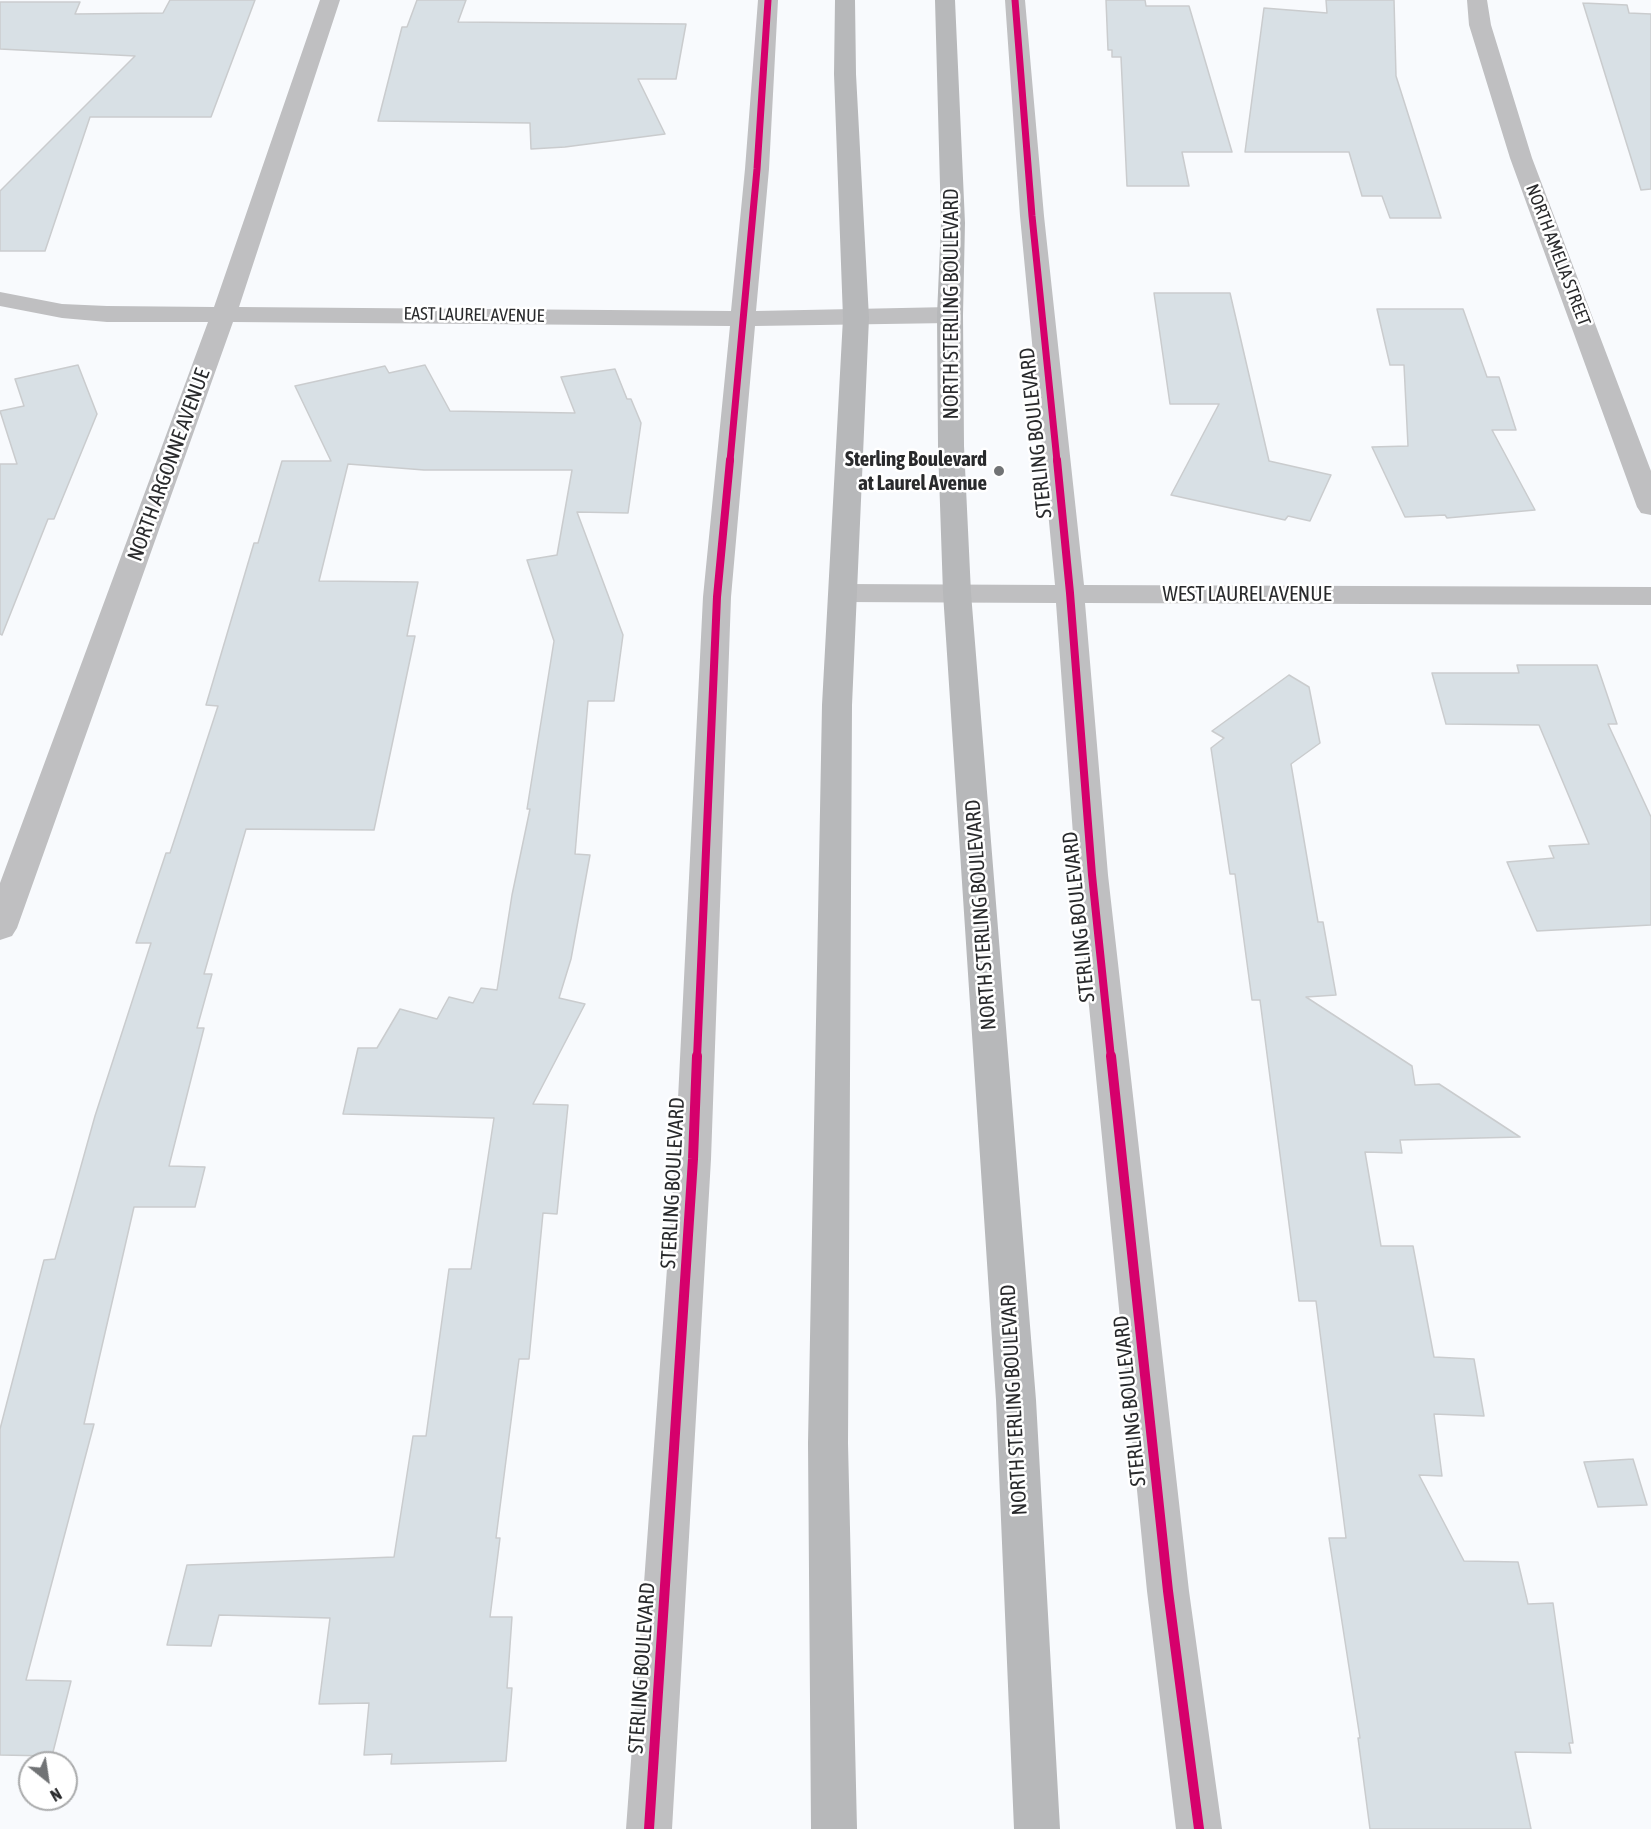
<!DOCTYPE html>
<html>
<head>
<meta charset="utf-8">
<style>
  body { margin:0 }
  #map { position:relative; width:1651px; height:1829px; overflow:hidden; background:#f8fafd; font-family:"Asap Condensed",sans-serif }
  canvas { display:block }
  .north { position:absolute; left:18px; top:1751px; width:60px; height:60px; box-sizing:border-box; background:#fff; border:2px solid #a9aaab; border-radius:50%; rotate:150deg; font-size:16px; font-weight:700; line-height:24px; text-align:center; color:#292a2c }
  .north::after { content:''; display:block; margin:auto; width:21px; height:27px; background:#717375; clip-path:polygon(50% 0,100% 100%,50% 72%,0 100%) }
</style>
</head>
<body>
<div id="map">
<canvas width="1651" height="1829"></canvas>
<div class="north">N</div>
</div>
<script>
const c = document.querySelector('canvas').getContext('2d');
c.lineJoin = 'round';
function fillPath(path, color) { c.fillStyle = color; c.fill(path, 'evenodd'); }
const shape = rows => new Path2D(rows.map(r => 'M' + r).join(''));
function strokePath(path, color, width, dash) { c.strokeStyle = color; c.lineWidth = width; c.lineCap = dash ? 'butt' : 'round'; c.setLineDash(dash || []); c.stroke(path); }
function drawText(font, color, halo, rows, align = 'center') {
  c.font = font + ' "Asap Condensed",sans-serif'; c.lineWidth = 5; c.setLineDash([]); c.textBaseline = 'middle'; c.strokeStyle = halo; c.fillStyle = color; for (const [text, x, y, turn = 0] of rows) {
    c.save(); c.translate(x, y); c.rotate((+turn || 0) * Math.PI / 180); c.textAlign = isNaN(turn) ? turn : align; if (halo) c.strokeText(text, 0, 0); c.fillText(text, 0, 0); c.restore();
  }
}
const building = shape([
  [170,0,255,0,211,117,90,117,45,251,0,251,0,191,135,56,0,49,0,2,80,2,75,14,163,13,170,0],
  [417,0,466,0,458,22,686,24,676,79,638,79,665,134,565,147,531,149,530,123,378,121,402,27,407,27,417,0],
  [1106,0,1145,0,1146,6,1189,6,1232,152,1182,152,1189,186,1127,186,1121,57,1112,57,1112,50,1108,50,1106,0],
  [1326,0,1394,0,1396,76,1441,218,1390,218,1382,196,1362,196,1349,152,1245,152,1264,8,1327,13,1326,0],
  [1583,3,1627,5,1629,13,1651,14,1651,189,1641,190,1583,3],
  [1154,293,1230,293,1269,461,1331,475,1310,521,1288,516,1285,520,1171,495,1219,404,1170,404,1154,293],
  [1377,309,1463,309,1487,377,1499,377,1516,430,1492,430,1535,510,1447,518,1445,515,1405,517,1372,447,1408,446,1404,365,1390,365,1377,309],
  [78,365,97,414,54,519,48,519,2,635,0,634,0,464,17,464,0,411,24,406,15,379,78,365],
  [425,365,450,411,575,413,561,377,615,369,627,399,631,399,641,423,628,513,577,512,623,635,614,701,588,701,575,854,590,855,571,959,559,998,585,1004,533,1104,568,1105,557,1214,543,1213,529,1359,519,1359,496,1538,500,1538,490,1617,512,1617,507,1688,512,1688,506,1761,391,1764,392,1754,364,1755,369,1703,319,1704,330,1618,219,1615,211,1646,167,1645,187,1565,394,1557,413,1436,426,1436,449,1269,471,1269,494,1118,343,1114,358,1048,377,1048,400,1009,437,1019,449,997,473,1003,481,988,497,990,512,895,530,809,527,809,554,641,527,560,557,555,572,470,424,470,348,464,319,581,418,582,407,636,415,636,374,830,246,829,204,974,212,974,197,1028,204,1028,169,1166,205,1167,195,1207,134,1207,84,1424,94,1424,26,1680,71,1681,52,1756,0,1755,0,1429,44,1260,55,1259,95,1116,151,943,136,943,166,853,170,853,218,706,206,705,254,543,258,543,282,461,331,461,295,386,385,366,389,373,425,365],
  [1517,665,1597,665,1617,724,1608,724,1651,817,1651,925,1537,931,1507,862,1554,858,1549,846,1589,844,1539,725,1446,724,1432,673,1519,673,1517,665],
  [1289,675,1309,687,1320,743,1291,764,1318,922,1323,922,1336,995,1306,997,1412,1066,1415,1085,1439,1084,1520,1137,1400,1140,1402,1153,1365,1152,1381,1246,1413,1246,1434,1357,1474,1359,1484,1416,1434,1414,1442,1476,1419,1475,1464,1561,1518,1562,1528,1604,1553,1603,1573,1743,1569,1743,1571,1753,1515,1752,1531,1829,1370,1829,1358,1738,1360,1738,1329,1538,1346,1538,1316,1301,1299,1301,1260,1000,1252,1000,1235,874,1230,874,1211,748,1224,738,1212,731,1289,675],
  [1633,1459,1647,1505,1598,1507,1584,1462,1633,1459]
]);
const minor = shape([
  [320,0,340,0,239,307,731,311,745,169,758,0,778,0,769,169,756,311,950,307,959,310,963,315,959,320,950,323,755,326,731,597,711,1159,672,1829,626,1829,675,1159,703,597,730,326,233,322,17,928,12,936,0,940,0,883,208,322,107,322,62,318,0,306,0,292,62,304,107,306,214,307,320,0],
  [1005,0,1025,0,1044,216,1084,585,1651,587,1651,605,1085,603,1108,875,1189,1591,1222,1829,1176,1829,1147,1591,1076,875,1056,603,843,602,833,599,829,593,833,587,843,584,1055,585,1020,216,1005,0],
  [1467,0,1487,0,1491,25,1532,158,1651,471,1651,515,1641,513,1637,507,1510,158,1469,25,1467,0]
]);
const major = shape([
  [835,0,855,0,856,74,869,318,852,705,848,1443,857,1829,811,1829,808,1443,822,705,843,318,834,74,835,0],
  [935,0,955,0,965,223,963,315,964,446,971,593,1036,1400,1060,1829,1014,1829,996,1400,943,593,938,446,937,315,941,223,935,0]
]);
const cyclewayFar2 = shape([
  [1015,0,1032,216,1057,461],
  [730,461,757,169,768,0]
]);
const cyclewayFar1 = shape([
  [1057,460,1070,593,1092,875,1111,1058],
  [697,1058,717,597,730,460]
]);
const cycleway = shape([
  [1111,1056,1168,1591,1199,1829],
  [649,1829,693,1159,697,1056]
]);
const markers = [
  [999,471,6,"#717375"]
];
const farStreetnames = [
  ["NORTH AMELIA STREET",1558,255,69],
  ["EAST LAUREL AVENUE",474,315,1]
];
const streetNames = [
  ["NORTH STERLING BOULEVARD",951,304,-90],
  ["STERLING BOULEVARD",1036,433,-96],
  ["NORTH ARGONNE AVENUE",169,465,-70],
  ["WEST LAUREL AVENUE",1247,594],
  ["NORTH STERLING BOULEVARD",981,915,-94],
  ["STERLING BOULEVARD",1079,917,-96],
  ["STERLING BOULEVARD",673,1183,-87],
  ["NORTH STERLING BOULEVARD",1014,1400,-93],
  ["STERLING BOULEVARD",1130,1401,-96],
  ["STERLING BOULEVARD",642,1668,-86]
];
const poiNames = [
  ["Sterling Boulevard",987,459],
  ["at Laurel Avenue",987,483]
];
fillPath(building, '#d8e0e5');
strokePath(building, '#caccce', 1.5);
fillPath(minor, '#bfbfc1');
fillPath(major, '#b7b8ba');
strokePath(cyclewayFar2, '#d6006c', 7);
strokePath(cyclewayFar1, '#d6006c', 8);
strokePath(cycleway, '#d6006c', 10);
for (const [x, y, r, color] of markers) { const dot = new Path2D(); dot.arc(x, y, r, 0, 2 * Math.PI); c.fillStyle = color; c.fill(dot); strokePath(dot, '#fff', 2); }
drawText('18px', '#292a2c', '#fff', farStreetnames);
drawText('21px', '#292a2c', '#fff', streetNames);
drawText('bold 21px', '#292a2c', '#fff', poiNames, 'right');
</script>
</body>
</html>
